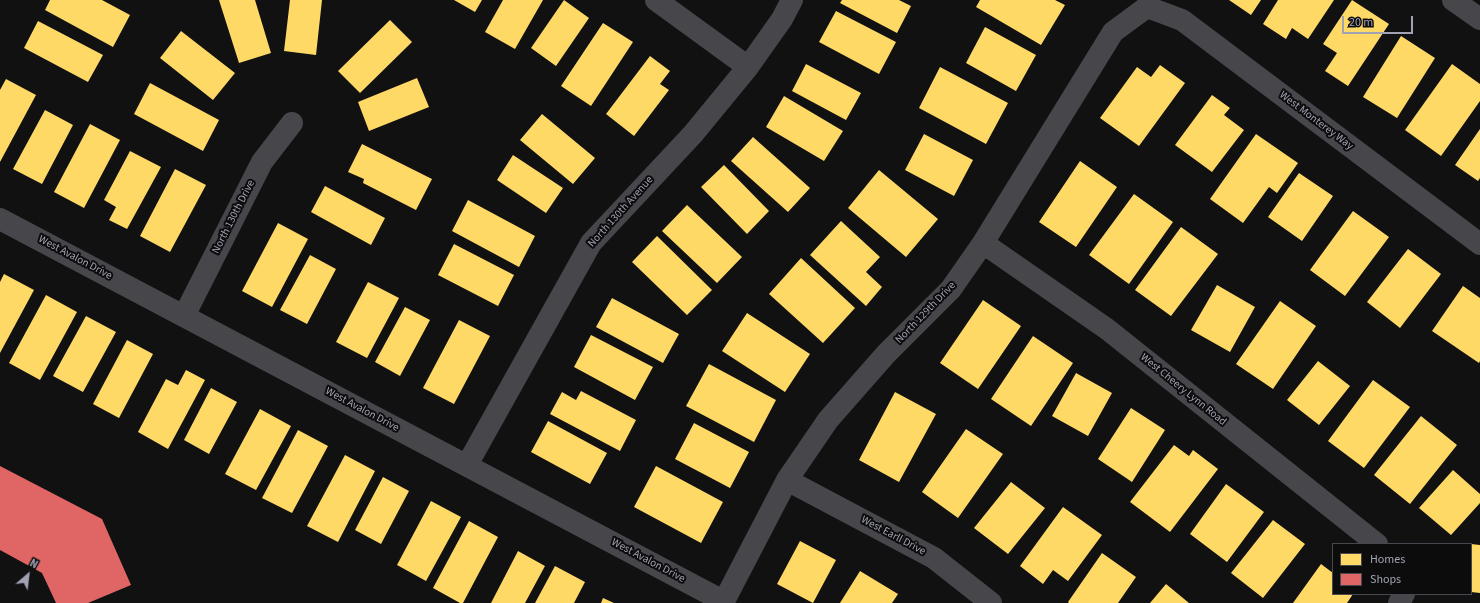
<!DOCTYPE html>
<html>
<head>
<meta charset="utf-8">
<style>
  body { margin:0 }
  #map { position:relative; width:1480px; height:603px; overflow:hidden; background:#111112; font-family:"Source Sans 3",sans-serif }
  canvas { display:block }
  .legend { position:absolute; left:1332px; top:543px; width:140px; height:52px; box-sizing:border-box; background:#0c0c0d; border:1px solid #484850; margin:0; padding:5px 7px; list-style:none; font-size:12px; color:#a1a3b4 }
  .legend li { display:flex; align-items:center; gap:8px; height:20px }
  .legend b { width:20px; border:1px solid #484850 }
  .north { position:absolute; left:8px; top:555px; width:40px; height:40px; -webkit-text-stroke:3px #0c0c0d; paint-order:stroke; rotate:28deg; font-size:11px; font-weight:700; line-height:16px; text-align:center; color:#a1a3b4 }
  .north::after { content:''; display:block; margin:auto; width:14px; height:18px; background:#a1a3b4; clip-path:polygon(50% 0,100% 100%,50% 72%,0 100%) }
  .scale { position:absolute; left:1342px; top:16px; width:71px; height:18px; box-sizing:border-box; border:2px solid #a1a3b4; border-top:0; padding-left:5px; font-size:12px; line-height:14px; white-space:nowrap; color:#a1a3b4; -webkit-text-stroke:3px #0c0c0d; paint-order:stroke }
</style>
</head>
<body>
<div id="map">
<canvas width="1480" height="603"></canvas>
<ul class="legend">
<li><b style="height:11px;background:#ffd966"></b>Homes</li>
<li><b style="height:11px;background:#e06666"></b>Shops</li>
</ul>
<div class="north">N</div>
<div class="scale">20 m</div>
</div>
<script>
const c = document.querySelector('canvas').getContext('2d');
c.lineJoin = 'round';
function fillPath(path, color) { c.fillStyle = color; c.fill(path, 'evenodd'); }
const shape = rows => new Path2D(rows.map(r => 'M' + r).join(''));
function strokePath(path, color, width, dash) { c.strokeStyle = color; c.lineWidth = width; c.lineCap = dash ? 'butt' : 'round'; c.setLineDash(dash || []); c.stroke(path); }
function drawText(font, color, halo, rows, align = 'center') {
  c.font = font + ' "Source Sans 3",sans-serif'; c.lineWidth = 4; c.setLineDash([]); c.textBaseline = 'middle'; c.strokeStyle = halo; c.fillStyle = color; for (const [text, x, y, turn = 0] of rows) {
    c.save(); c.translate(x, y); c.rotate((+turn || 0) * Math.PI / 180); c.textAlign = isNaN(turn) ? turn : align; if (halo) c.strokeText(text, 0, 0); c.fillText(text, 0, 0); c.restore();
  }
}
const homes = shape([
  [50,0,102,0,130,15,113,47,45,10],
  [219,0,255,0,271,53,239,63],
  [290,0,322,0,316,55,284,51],
  [454,0,482,0,475,12],
  [503,0,543,0,515,49,485,32],
  [564,0,589,18,556,66,531,48],
  [842,0,899,0,911,6,897,33,840,3],
  [980,0,1055,0,1065,5,1041,45,976,7],
  [1229,0,1261,0,1251,15],
  [1278,0,1334,0,1308,39,1292,28,1286,39,1263,24],
  [1352,0,1389,24,1348,86,1325,71,1337,53,1323,44],
  [836,11,896,42,879,74,819,42],
  [390,20,412,42,360,93,338,71],
  [38,21,103,55,88,82,24,48],
  [603,23,633,42,591,106,561,86],
  [985,27,1036,55,1016,91,966,63],
  [181,31,235,73,213,100,160,58],
  [1401,36,1435,58,1397,118,1363,97],
  [650,56,670,71,660,84,669,90,634,136,606,114],
  [806,64,861,93,846,120,792,91],
  [1452,64,1480,84,1480,101,1441,156,1405,130],
  [1160,65,1185,83,1139,146,1100,118,1137,67,1151,77],
  [940,67,1008,103,986,144,919,108],
  [417,78,429,107,369,131,358,102],
  [6,79,36,95,0,162,0,90],
  [150,83,219,120,203,151,134,114],
  [1212,95,1230,108,1224,115,1244,130,1212,172,1175,145],
  [784,96,843,131,824,161,766,127],
  [45,110,73,125,42,184,13,169],
  [542,114,595,158,573,184,520,140],
  [90,124,120,140,84,208,54,192],
  [1480,129,1480,178,1478,181,1455,165],
  [924,134,973,160,954,196,905,170],
  [1256,134,1298,163,1277,193,1269,187,1243,223,1210,199],
  [753,137,810,188,788,212,731,161],
  [362,144,432,179,416,210,363,183,364,179,348,172],
  [130,151,161,167,127,229,109,220,116,207,104,200],
  [513,155,563,188,546,213,497,180],
  [1080,161,1117,187,1076,247,1039,222],
  [724,165,769,211,747,234,701,187],
  [175,169,206,185,170,252,140,236],
  [879,170,938,219,906,257,848,208],
  [1299,173,1333,196,1302,241,1268,217],
  [325,186,385,218,371,245,311,212],
  [1134,194,1173,222,1129,284,1089,255],
  [468,200,535,236,519,267,452,231],
  [687,205,742,257,717,283,662,231],
  [1353,211,1389,237,1345,296,1310,270],
  [841,221,880,257,866,272,882,287,866,306,810,255],
  [278,223,308,239,272,307,242,291],
  [1181,227,1218,254,1171,316,1135,290],
  [657,236,712,290,687,315,632,262],
  [454,244,514,275,498,306,438,275],
  [1408,249,1441,274,1400,328,1367,302],
  [310,255,336,269,307,324,280,310],
  [801,258,855,308,823,343,769,294],
  [4,274,34,290,0,353,0,282],
  [368,282,399,298,367,358,336,342],
  [1217,285,1255,307,1230,352,1191,330],
  [1463,286,1480,298,1480,361,1479,363,1432,331],
  [46,295,77,312,40,380,9,363],
  [612,298,679,334,663,363,596,327],
  [983,300,1021,326,978,389,940,363],
  [1280,301,1316,326,1273,389,1236,364],
  [405,307,430,320,400,376,375,362],
  [747,313,810,354,785,392,722,351],
  [86,316,116,332,83,392,53,376],
  [459,320,490,336,454,404,423,388],
  [591,335,653,367,635,400,574,367],
  [1033,336,1073,363,1031,426,991,399],
  [127,340,153,354,119,418,93,404],
  [1318,361,1350,386,1319,425,1287,400],
  [709,364,776,400,754,442,686,406],
  [186,370,205,380,168,449,138,432,166,379,178,385],
  [1076,373,1112,393,1088,436,1052,416],
  [1373,380,1410,407,1364,468,1328,441],
  [211,388,237,402,209,454,184,440],
  [581,391,636,420,620,451,550,414,562,392,576,400],
  [895,392,936,414,899,482,859,460],
  [1131,408,1165,430,1132,482,1098,459],
  [260,409,291,426,256,490,225,474],
  [1421,416,1457,445,1410,504,1374,475],
  [548,421,607,453,590,484,531,452],
  [694,423,749,452,730,488,675,459],
  [966,429,1003,454,958,518,922,492],
  [298,430,328,446,292,513,262,498],
  [1174,445,1189,456,1193,450,1218,469,1170,532,1130,502],
  [345,455,375,471,338,542,307,526],
  [656,466,723,502,701,543,634,507],
  [1453,470,1480,494,1480,503,1451,535,1419,508],
  [383,477,409,491,381,544,355,530],
  [1011,482,1045,508,1008,554,974,528],
  [1226,484,1264,512,1227,562,1190,534],
  [431,501,461,517,426,581,397,565],
  [1063,507,1102,535,1068,581,1053,570,1043,584,1020,566],
  [1273,520,1305,544,1263,598,1231,573],
  [469,521,498,537,463,603,460,603,433,588],
  [800,541,836,560,813,603,777,584],
  [1471,544,1480,545,1480,593,1471,592],
  [518,551,545,566,525,603,491,603],
  [1102,553,1136,577,1118,603,1069,603,1068,602],
  [1321,564,1333,573,1333,594,1353,594,1347,603,1293,603],
  [555,566,585,582,574,603,535,603],
  [860,571,898,594,892,603,840,603],
  [1166,584,1189,603,1150,603],
  [603,598,614,603,601,603]
]);
const shops = shape([
  [0,466,102,519,131,585,88,603,56,603,42,573,0,550]
]);
const minor = shape([
  [656,0,748,67],
  [1453,0,1480,19],
  [0,219,723,601],
  [983,243,1107,329,1377,544],
  [184,316,262,162,292,123],
  [467,465,591,243,693,134,748,67,782,19,792,0],
  [787,480,934,558,991,603],
  [723,603,787,480,828,420,886,354,951,289,983,243,1113,32,1147,7,1182,20,1480,244],
  [1399,603,1404,594]
]);
const streetNames = [
  ["West Monterey Way",1316,121,37],
  ["North 130th Avenue",621,212,-48],
  ["North 130th Drive",234,217,-63],
  ["West Avalon Drive",75,258,28],
  ["North 129th Drive",926,313,-46],
  ["West Cheery Lynn Road",1183,390,39],
  ["West Avalon Drive",362,410,28],
  ["West Earll Drive",893,536,28],
  ["West Avalon Drive",648,561,28]
];
fillPath(homes, '#ffd966');
fillPath(shops, '#e06666');
strokePath(minor, '#46464b', 22);
drawText('11px', '#a1a3b4', '#0c0c0d', streetNames);
</script>
</body>
</html>
